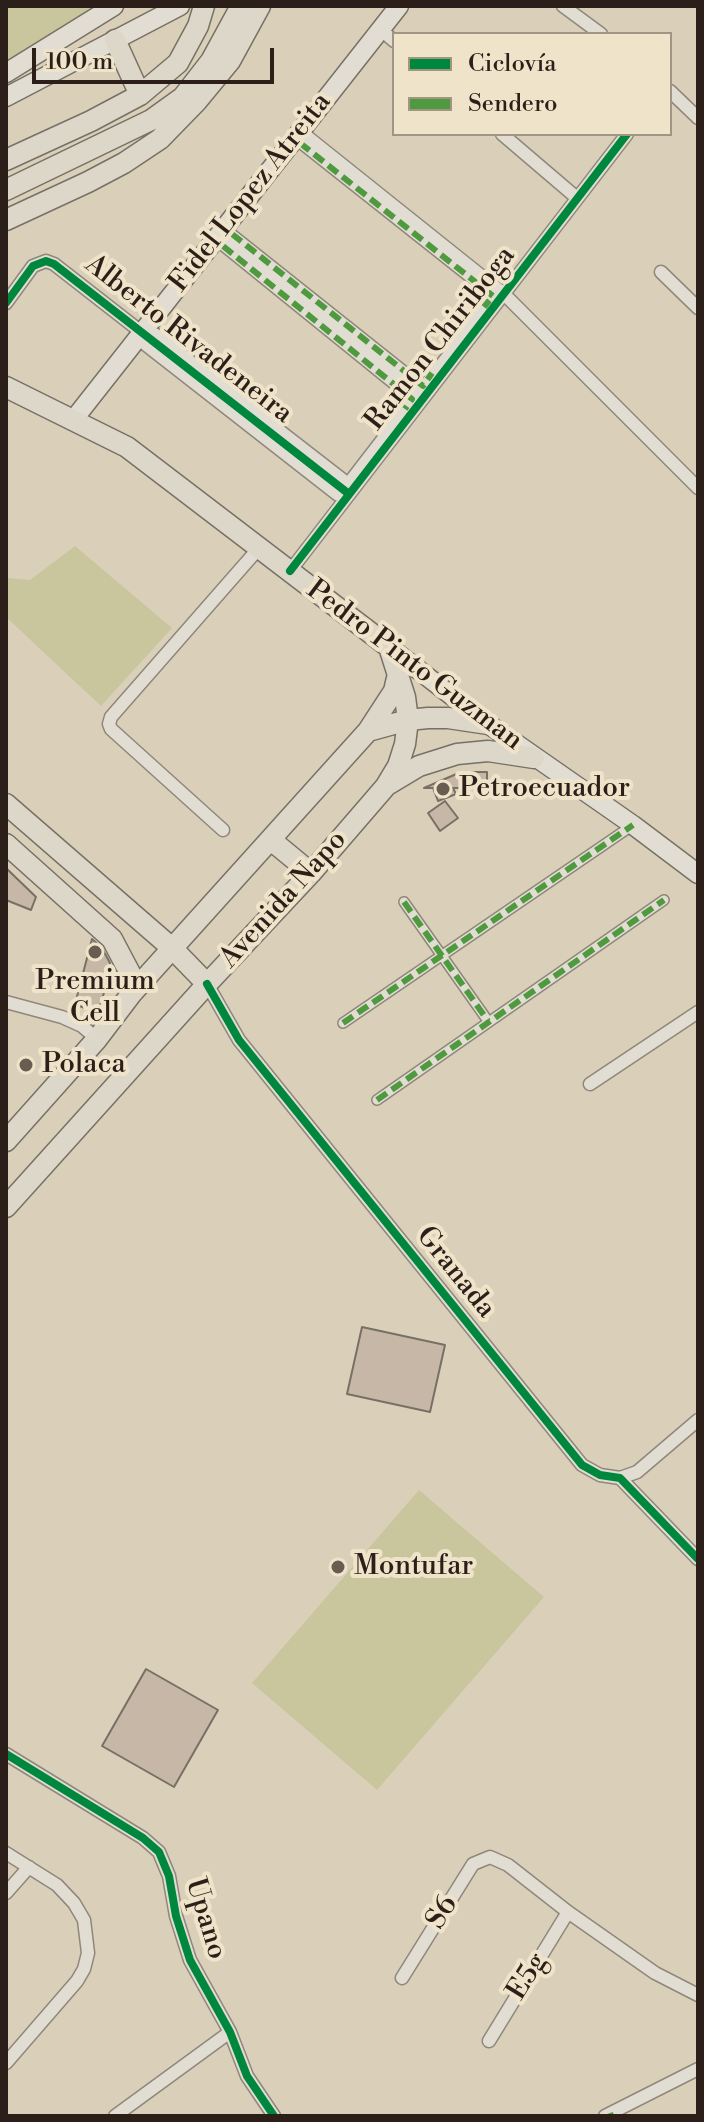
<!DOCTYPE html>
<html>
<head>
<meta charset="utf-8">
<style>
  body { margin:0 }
  #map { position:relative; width:704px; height:2122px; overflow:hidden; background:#dad0ba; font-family:"Libre Bodoni",serif }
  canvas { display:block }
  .frame { position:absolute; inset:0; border:8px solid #2c1f19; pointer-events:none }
  .legend { position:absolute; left:392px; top:32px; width:280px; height:104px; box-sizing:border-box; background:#efe4ca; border:2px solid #a19583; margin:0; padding:10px 14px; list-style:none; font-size:24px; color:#2c1f19 }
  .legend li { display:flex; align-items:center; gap:16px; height:40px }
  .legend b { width:40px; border:2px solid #a19583 }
  .scale { position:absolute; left:32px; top:48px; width:242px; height:36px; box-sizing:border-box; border:4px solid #2c1f19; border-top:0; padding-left:10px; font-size:24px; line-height:28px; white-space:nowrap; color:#2c1f19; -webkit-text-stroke:6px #efe4ca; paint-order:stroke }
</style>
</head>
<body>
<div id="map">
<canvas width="704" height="2122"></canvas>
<div class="frame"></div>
<ul class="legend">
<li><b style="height:10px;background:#00873e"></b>Ciclovía</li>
<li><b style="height:10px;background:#4f9a3e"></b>Sendero</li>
</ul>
<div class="scale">100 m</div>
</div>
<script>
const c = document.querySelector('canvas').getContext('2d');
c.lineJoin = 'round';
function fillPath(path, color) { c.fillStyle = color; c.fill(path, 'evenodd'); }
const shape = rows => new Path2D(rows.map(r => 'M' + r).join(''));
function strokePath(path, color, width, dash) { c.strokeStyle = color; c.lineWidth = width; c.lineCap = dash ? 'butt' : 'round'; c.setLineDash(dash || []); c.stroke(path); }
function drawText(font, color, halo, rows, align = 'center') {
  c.font = font + ' "Libre Bodoni",serif'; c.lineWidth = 8; c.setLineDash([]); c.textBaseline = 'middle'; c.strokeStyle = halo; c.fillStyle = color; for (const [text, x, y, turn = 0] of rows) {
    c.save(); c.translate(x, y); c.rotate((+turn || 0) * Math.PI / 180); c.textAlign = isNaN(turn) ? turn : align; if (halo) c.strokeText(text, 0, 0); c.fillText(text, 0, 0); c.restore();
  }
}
const green = shape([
  [6,6,104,6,6,76],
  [75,546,172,628,101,706,6,617,6,578,30,580],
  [419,1490,544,1597,377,1790,252,1683]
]);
const building = shape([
  [461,772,487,772,487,788,453,788,456,794,438,801,433,788,424,788,461,772],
  [445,801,458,818,440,831,428,813,445,801],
  [6,868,36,897,31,910,6,900,6,868],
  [92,939,102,948,110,963,109,975,101,1003,94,1012,75,1004,92,939],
  [362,1327,445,1345,430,1412,347,1394,362,1327],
  [146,1669,218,1710,174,1787,102,1746,146,1669]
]);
const pedestrian = shape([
  [232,234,423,386,493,296,300,143],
  [156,333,348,482,412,399,223,246],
  [145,346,337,496],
  [404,902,488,1021],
  [343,1023,633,825],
  [377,1100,664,900]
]);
const minor = shape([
  [563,6,601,34],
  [380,29,394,41],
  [670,91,698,118],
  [300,131,504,294,698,488],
  [502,134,577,198],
  [220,234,423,398],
  [661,272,698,308],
  [6,303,33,266,46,261,54,264,349,494],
  [290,571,627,134],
  [223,830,111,729,109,724,111,717,259,548],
  [207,984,239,1040,582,1465,600,1475,620,1478,698,1559],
  [6,1002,62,1017,82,1026,97,1039],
  [590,1084,698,1012],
  [620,1478,637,1472,698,1420],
  [6,1754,143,1838,159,1852,169,1876,176,1916,190,1960,230,2032,247,2076,274,2116],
  [6,1853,57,1885,74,1903,84,1920,88,1953,84,1969,77,1981,6,2063],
  [6,1893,29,1867],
  [402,1978,473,1864,490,1857,508,1865,568,1912,655,1973,698,1995],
  [489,2041,568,1912],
  [115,2116,230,2032],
  [605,2116,698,2069]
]);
const secondary = shape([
  [6,73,114,6],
  [6,97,180,6],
  [74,419,399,6],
  [389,647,488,724,633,825,698,874]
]);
const primary = shape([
  [115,40,140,95],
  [6,160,91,121,140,95,178,63,198,26,204,6],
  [6,190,151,120,183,97,211,61,241,6],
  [6,220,88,182,124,163,160,139,197,101,230,61,260,6],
  [6,387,127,447,389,647,405,697,408,720,405,744,398,766,386,786,311,873,207,984,6,1207],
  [368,731,408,720,428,718,448,718,488,724],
  [389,784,419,766,457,754,488,751,534,758],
  [6,804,173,949,207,984],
  [271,840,311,873],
  [6,844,112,939,131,975,132,993],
  [6,1141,97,1039,132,993,368,731,394,691,398,674]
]);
const quiet = shape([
  [300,143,493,296,484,307],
  [232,234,423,386,432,373],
  [223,246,412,399,405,409],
  [404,902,488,1021],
  [343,1023,633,825],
  [377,1100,664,900],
  [610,2113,611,2116]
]);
const cycleway = shape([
  [6,303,33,266,46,261,54,264,349,494],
  [290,571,627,134],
  [207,984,239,1040,582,1465,600,1475,620,1478,698,1559],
  [6,1754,143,1838,159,1852,169,1876,176,1916,190,1960,230,2032,247,2076,274,2116]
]);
const markers = [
  [443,789,8,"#695d51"],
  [95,952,8,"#695d51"],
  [26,1065,8,"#695d51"],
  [338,1567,8,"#695d51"]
];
const streetNames = [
  ["Fidel Lopez Atreita",251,193,-52],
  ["Ramon Chiriboga",441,339,-52],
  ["Alberto Rivadeneira",188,340,38],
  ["Pedro Pinto Guzman",414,666,37],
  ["Avenida Napo",284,900,-48],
  ["Granada",455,1273,51],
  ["S6",443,1913,-58],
  ["Upano",205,1919,73],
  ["E5g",528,1977,-58]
];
const poiNames = [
  ["Petroecuador",459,789],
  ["Premium",95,982,"center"],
  ["Cell",95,1014,"center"],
  ["Polaca",42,1065],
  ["Montufar",354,1567]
];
fillPath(green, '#c9c59d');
fillPath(building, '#c7b7a6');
strokePath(building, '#777065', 2);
strokePath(pedestrian, '#8f877b', 12);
strokePath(minor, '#8f877b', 15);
strokePath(secondary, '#777065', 21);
strokePath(primary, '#777065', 23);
strokePath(pedestrian, '#e2ddd2', 9);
strokePath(minor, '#e2ddd2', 12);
strokePath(secondary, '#e2ddd2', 18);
strokePath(primary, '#ddd7ca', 20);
strokePath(quiet, '#4f9a3e', 6, [12, 6]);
strokePath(cycleway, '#00873e', 8);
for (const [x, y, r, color] of markers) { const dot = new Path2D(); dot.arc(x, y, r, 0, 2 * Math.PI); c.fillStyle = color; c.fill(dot); strokePath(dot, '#efe4ca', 3); }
drawText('28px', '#2c1f19', '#efe4ca', streetNames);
drawText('28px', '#2c1f19', '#efe4ca', poiNames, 'left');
</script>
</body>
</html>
